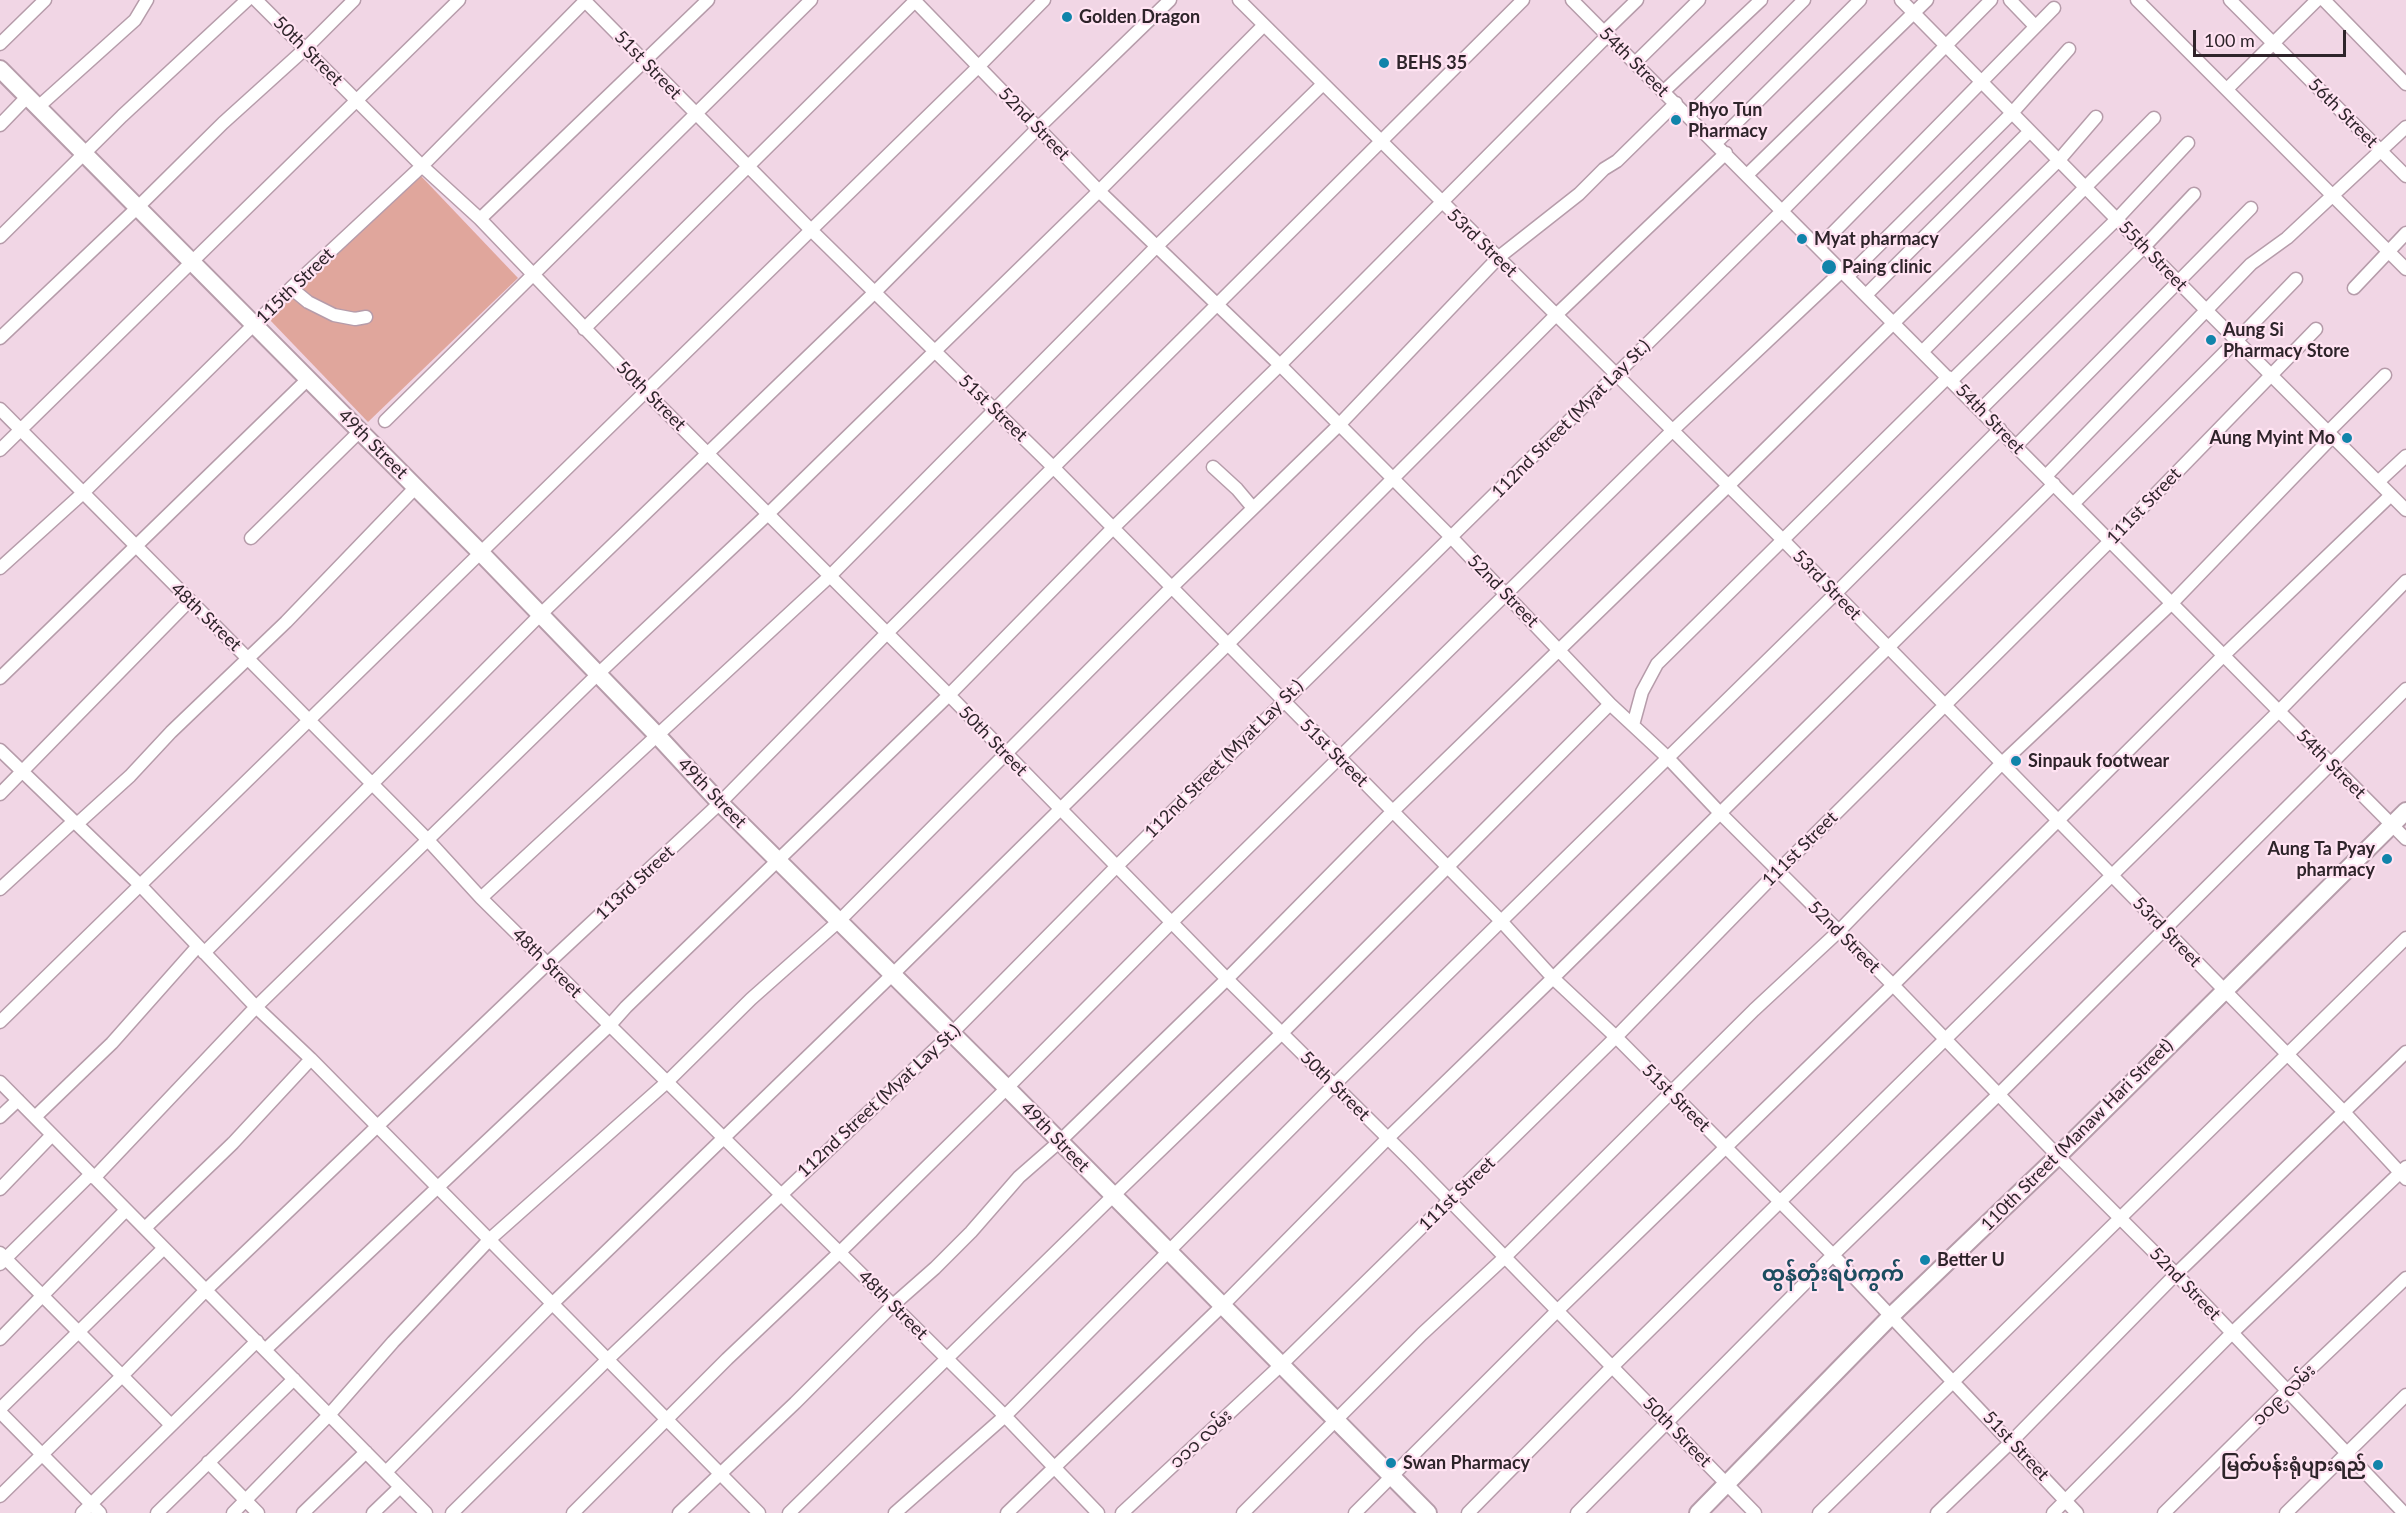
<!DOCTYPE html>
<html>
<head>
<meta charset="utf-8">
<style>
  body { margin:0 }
  #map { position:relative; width:2406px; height:1513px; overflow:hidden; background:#f1d6e5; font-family:Lato,sans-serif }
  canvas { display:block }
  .scale { position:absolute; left:2193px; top:30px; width:153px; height:27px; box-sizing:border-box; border:3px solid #2e242a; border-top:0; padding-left:8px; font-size:18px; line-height:21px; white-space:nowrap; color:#2e242a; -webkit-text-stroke:4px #ffe3f2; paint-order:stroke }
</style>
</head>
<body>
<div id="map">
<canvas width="2406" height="1513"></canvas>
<div class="scale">100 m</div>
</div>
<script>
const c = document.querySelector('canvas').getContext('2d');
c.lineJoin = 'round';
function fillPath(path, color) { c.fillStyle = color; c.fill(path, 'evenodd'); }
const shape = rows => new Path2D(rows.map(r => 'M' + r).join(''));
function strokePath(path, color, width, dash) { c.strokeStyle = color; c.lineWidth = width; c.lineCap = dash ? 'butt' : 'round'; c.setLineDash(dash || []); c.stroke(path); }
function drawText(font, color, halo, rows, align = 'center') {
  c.font = font + ' Lato,"Noto Sans Myanmar",sans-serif'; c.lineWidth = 4.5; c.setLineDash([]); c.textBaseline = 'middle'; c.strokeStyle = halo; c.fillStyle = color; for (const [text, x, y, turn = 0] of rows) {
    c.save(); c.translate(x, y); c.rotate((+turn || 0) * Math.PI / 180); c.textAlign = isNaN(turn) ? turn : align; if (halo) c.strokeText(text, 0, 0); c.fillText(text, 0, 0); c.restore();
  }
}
const green = shape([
  [420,175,518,278,368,422,269,319]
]);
const minor = shape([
  [256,0,422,166,480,219,646,392,949,695,1227,979,1410,1160,1755,1513],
  [584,0,811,230,1054,468,1501,921,1553,978,1616,1037,1833,1255,2077,1513],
  [914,0,1099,191,1280,365,1451,537,1610,704,1667,757,1720,813,1893,985,2058,1156,2176,1274,2404,1513],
  [1239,0,1783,540,2344,1112,2406,1179],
  [1572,0,2406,839],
  [1901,0,2207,311,2406,510],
  [2010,0,2035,26],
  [2137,0,2406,269],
  [2230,0,2406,176],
  [2324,0,2406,84],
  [0,44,45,0],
  [1635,63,1699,0],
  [2227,89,2317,0],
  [1663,92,1761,0],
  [37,108,135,20,147,0],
  [1688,116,1804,0],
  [0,125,27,97],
  [1716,143,1860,0],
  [1747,175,1927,0],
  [480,219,708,0],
  [0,237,122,116,247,0],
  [1819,247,2054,8],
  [1848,276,2012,113,2069,49],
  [291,288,308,302,334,315,355,319,366,317],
  [2354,288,2406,233],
  [1866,295,2030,131],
  [584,329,916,0],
  [0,338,137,208,223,123,306,48,354,0],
  [1922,352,2154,118],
  [1952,380,2117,219,2188,143],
  [0,409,427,839,481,898,1005,1416,1098,1513],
  [1981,409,2144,247,2194,194],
  [385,421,811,0],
  [2328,432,2385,375],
  [2016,446,2251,208],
  [0,450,459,0],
  [1213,467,1237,489,1253,508],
  [2046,476,2251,264,2287,238,2406,127],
  [2378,482,2406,456],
  [2074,503,2237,340,2296,279],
  [251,538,360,431],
  [0,568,83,493,291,288,422,166,586,0],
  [0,678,308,379],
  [1633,725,1642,692,1657,664,1948,377],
  [0,750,139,884,256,1007,311,1059,759,1513],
  [0,794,189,601],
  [77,824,130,776,171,732,286,622,416,487],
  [0,889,74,821],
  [481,898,830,576,1156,247,1323,84],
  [204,953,541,614,875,292,1039,127,1170,0],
  [0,1022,978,67,1044,0],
  [0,1082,426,1513],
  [0,1117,18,1100],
  [35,1117,112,1043,198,946],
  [94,1178,256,1007,598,674,768,514,1099,191,1264,25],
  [0,1189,52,1135],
  [145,1228,233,1143,311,1059],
  [0,1253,171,1425],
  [0,1264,91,1174],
  [0,1339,126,1210],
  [266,1349,610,1025,626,1007,949,695,1113,528,1280,365,1608,35,1604,32,1637,0],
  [0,1409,164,1248],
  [0,1412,100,1513],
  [208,1462,258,1513],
  [386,1472,551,1305,893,974,1227,645,1556,315,1726,153],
  [0,1496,122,1376,206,1290,547,964,720,803,887,633,1523,0],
  [82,1513,257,1341],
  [157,1513,294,1379],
  [233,1513,329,1415,393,1342,490,1239,667,1082,751,999,839,921,1171,588,1339,425,1499,257,1579,194,1604,169,1617,161,1676,103],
  [303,1513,366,1452],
  [373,1513,399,1488],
  [452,1513,607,1360,952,1033,1117,866,1783,210,1991,0],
  [573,1513,727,1359,840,1252,1007,1088,1172,922,1673,430,1842,271],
  [679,1513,795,1403,893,1305,935,1268,971,1232,1019,1177,1059,1142,1227,979,1392,812,1728,486,2059,160,2096,117],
  [789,1513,1113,1196,1282,1033,1610,704],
  [895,1513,1005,1416,1334,1085,1835,594,2000,429],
  [1007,1513,1222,1306,1388,1138,1553,978,2054,484],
  [1122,1513,1280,1366,1616,1037,1778,871,2110,541,2316,329],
  [1243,1513,1422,1334,1504,1258,1754,1010,1839,931,2002,763,2172,603,2332,437],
  [1355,1513,1557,1311,1893,985,2224,655,2391,495],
  [1468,1513,1613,1366,2279,711,2406,581],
  [1577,1513,1833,1255,1999,1094,2406,689],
  [1819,1513,2406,938],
  [1937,1513,2012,1441,2176,1274,2406,1052],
  [2053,1513,2232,1333,2406,1167],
  [2164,1513,2286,1392,2406,1278],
  [2286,1513,2406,1395]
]);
const secondary = shape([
  [0,69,481,553,657,735,720,803,1007,1088,1428,1513],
  [1698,1513,1891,1316,2058,1156,2406,811]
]);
const markers = [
  [1067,17,6,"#1184aa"],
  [1384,63,6,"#1184aa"],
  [1676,120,6,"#1184aa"],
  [1802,239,6,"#1184aa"],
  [1829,267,8,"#1184aa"],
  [2211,340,6,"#1184aa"],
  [2347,438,6,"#1184aa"],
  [2016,761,6,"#1184aa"],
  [2387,859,6,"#1184aa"],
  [1925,1260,6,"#1184aa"],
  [1391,1463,6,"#1184aa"],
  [2378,1465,6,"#1184aa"]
];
const poiNames = [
  ["Golden Dragon",1079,17],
  ["BEHS 35",1396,63],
  ["Phyo Tun",1688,110],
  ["Pharmacy",1688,131],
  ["Myat pharmacy",1814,239],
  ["Paing clinic",1842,267],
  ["Aung Si",2223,330],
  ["Pharmacy Store",2223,351],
  ["Aung Myint Mo",2335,438,"right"],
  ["Sinpauk footwear",2028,761],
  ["Aung Ta Pyay",2375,849,"right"],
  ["pharmacy",2375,870,"right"],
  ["Better U",1937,1260],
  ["Swan Pharmacy",1403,1463],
  ["မြတ်ပန်းရုံပျားရည်",2366,1465,"right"]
];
const streetNames = [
  ["50th Street",308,51,45],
  ["54th Street",1634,62,45],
  ["51st Street",648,65,46],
  ["56th Street",2343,113,45],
  ["52nd Street",1034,124,46],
  ["53rd Street",1482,243,44],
  ["55th Street",2153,256,46],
  ["115th Street",295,286,-44],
  ["50th Street",651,396,45],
  ["51st Street",993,408,44],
  ["112nd Street (Myat Lay St.)",1571,419,-45],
  ["54th Street",1990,419,46],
  ["49th Street",373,444,45],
  ["111st Street",2144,506,-46],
  ["53rd Street",1827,585,46],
  ["52nd Street",1503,591,46],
  ["48th Street",206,617,44],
  ["50th Street",993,741,46],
  ["51st Street",1334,753,45],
  ["112nd Street (Myat Lay St.)",1224,759,-45],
  ["54th Street",2331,764,45],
  ["49th Street",712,793,46],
  ["111st Street",1800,849,-45],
  ["113rd Street",635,883,-43],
  ["53rd Street",2167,932,46],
  ["52nd Street",1844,937,45],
  ["48th Street",547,963,45],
  ["50th Street",1335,1086,45],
  ["51st Street",1676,1098,45],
  ["112nd Street (Myat Lay St.)",879,1101,-43],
  ["110th Street (Manaw Hari Street)",2077,1135,-45],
  ["49th Street",1055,1137,46],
  ["111st Street",1457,1194,-44],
  ["52nd Street",2185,1284,46],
  ["48th Street",893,1305,45],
  ["၁၀၉ လမ်း",2284,1395,-44],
  ["50th Street",1677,1432,46],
  ["၁၁၁ လမ်း",1201,1439,-43],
  ["51st Street",2016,1446,47]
];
const quarterNames = [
  ["ထွန်တုံးရပ်ကွက်",1833,1274]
];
fillPath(green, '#e0a69c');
strokePath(minor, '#b69caa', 15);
strokePath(secondary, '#b69caa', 20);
strokePath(minor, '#fff', 12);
strokePath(secondary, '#fff', 16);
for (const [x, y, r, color] of markers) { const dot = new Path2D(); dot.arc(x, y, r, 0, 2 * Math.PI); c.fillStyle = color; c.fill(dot); strokePath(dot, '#ffe3f2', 2); }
drawText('bold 18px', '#2e242a', '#ffe3f2', poiNames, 'left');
drawText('18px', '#2e242a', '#ffe3f2', streetNames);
drawText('bold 21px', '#1d4d60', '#ffe3f2', quarterNames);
</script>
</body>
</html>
